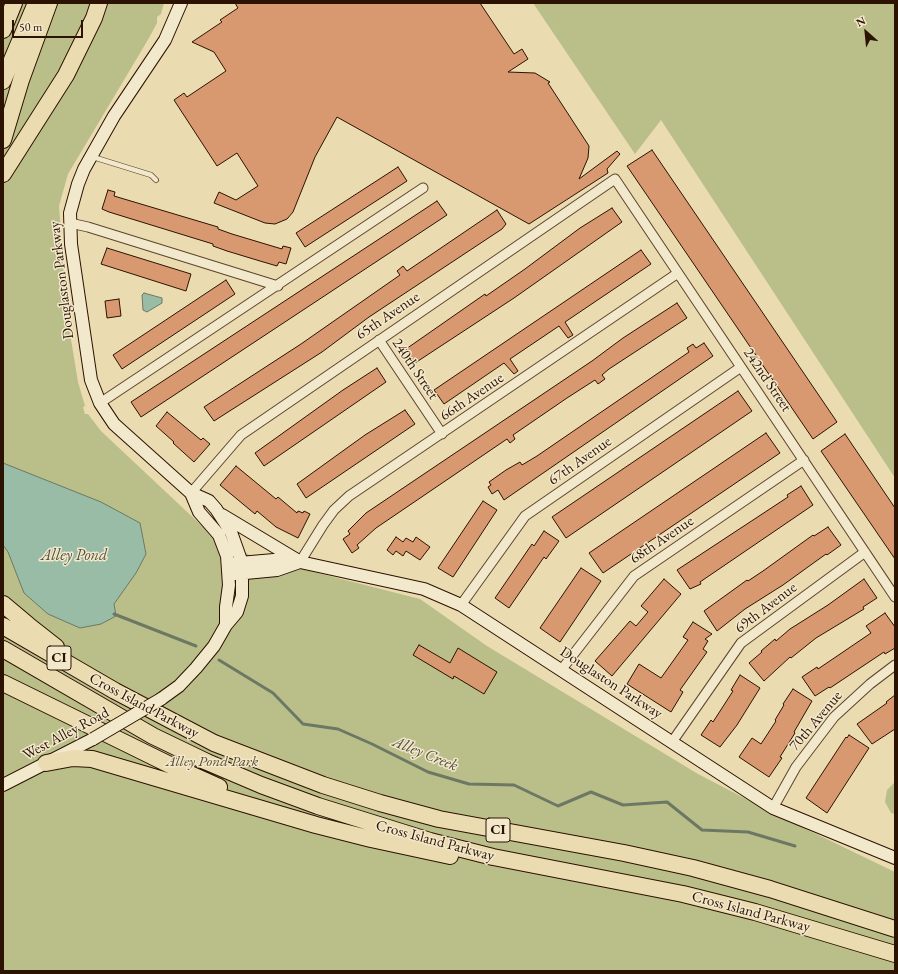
<!DOCTYPE html>
<html>
<head>
<meta charset="utf-8">
<style>
  body { margin:0 }
  #map { position:relative; width:898px; height:974px; overflow:hidden; background:#ebdbb0; font-family:"EB Garamond",serif }
  canvas { display:block }
  .frame { position:absolute; inset:0; border:4px solid #2c1201; pointer-events:none }
  .north { position:absolute; left:846px; top:12px; width:40px; height:40px; -webkit-text-stroke:3px #f2e8cc; paint-order:stroke; rotate:333deg; font-size:11px; font-weight:700; line-height:16px; text-align:center; color:#2c1201 }
  .north::after { content:''; display:block; margin:auto; width:14px; height:18px; background:#2c1201; clip-path:polygon(50% 0,100% 100%,50% 72%,0 100%) }
  .scale { position:absolute; left:12px; top:20px; width:71px; height:18px; box-sizing:border-box; border:2px solid #2c1201; border-top:0; padding-left:5px; font-size:12px; line-height:14px; white-space:nowrap; color:#2c1201; -webkit-text-stroke:3px #f2e8cc; paint-order:stroke }
</style>
</head>
<body>
<div id="map">
<canvas width="898" height="974"></canvas>
<div class="frame"></div>
<div class="north">N</div>
<div class="scale">50 m</div>
</div>
<script>
const c = document.querySelector('canvas').getContext('2d');
c.lineJoin = 'round';
function fillPath(path, color) { c.fillStyle = color; c.fill(path, 'evenodd'); }
const shape = rows => new Path2D(rows.map(r => 'M' + r).join(''));
function strokePath(path, color, width, dash) { c.strokeStyle = color; c.lineWidth = width; c.lineCap = dash ? 'butt' : 'round'; c.setLineDash(dash || []); c.stroke(path); }
function drawText(font, color, halo, rows, align = 'center') {
  c.font = font + ' "EB Garamond",serif'; c.lineWidth = 3; c.setLineDash([]); c.textBaseline = 'middle'; c.strokeStyle = halo; c.fillStyle = color; for (const [text, x, y, turn = 0] of rows) {
    c.save(); c.translate(x, y); c.rotate((+turn || 0) * Math.PI / 180); c.textAlign = isNaN(turn) ? turn : align; if (halo) c.strokeText(text, 0, 0); c.fillText(text, 0, 0); c.restore();
  }
}
const green = shape([
  [3,3,164,3,161,14,157,17,157,23,149,38,68,174,59,206,67,315,78,382,85,406,83,407,85,414,88,414,101,431,200,524,251,556,420,599,487,646,698,774,779,816,895,872,895,971,3,971],
  [533,3,895,3,895,478,661,120,635,154],
  [895,782,895,814,891,813,885,802,887,790]
]);
const water = shape([
  [144,293,162,298,162,303,147,312,143,310,142,295,144,293],
  [3,463,101,502,140,523,146,554,136,573,114,604,116,616,101,624,80,628,48,614,24,593,8,552,3,545,3,463]
]);
const stream = shape([
  [114,614,196,646],
  [219,660,273,693,303,724,338,729,372,744,428,772,469,784,514,785,558,806,591,792,623,805,667,802,702,830,748,832,795,846]
]);
const building = shape([
  [235,3,480,3,514,54,522,49,528,59,508,72,535,73,550,82,548,83,589,146,588,158,579,179,617,151,620,154,607,169,608,173,529,224,337,117,315,157,293,212,287,219,275,224,265,223,214,203,219,192,236,200,258,186,237,153,217,166,174,100,184,93,187,97,226,71,214,52,192,42,222,22,220,20,238,8,235,3],
  [652,150,837,422,813,439,627,166,652,150],
  [398,167,407,181,305,247,296,233,398,167],
  [108,190,115,192,114,196,218,227,218,229,232,234,282,249,283,246,291,248,286,264,279,262,277,266,260,261,227,251,213,246,213,244,109,212,102,209,108,190],
  [437,201,447,215,141,417,131,402,437,201],
  [612,208,622,222,514,298,415,363,406,349,485,294,486,296,525,269,580,228,612,208],
  [497,210,506,224,502,229,369,317,322,352,214,421,204,407,301,344,400,275,397,271,403,266,407,271,497,210],
  [107,248,191,274,186,291,101,264,107,248],
  [641,250,651,264,565,322,573,335,568,338,559,326,510,359,518,371,514,374,504,363,444,404,434,390,641,250],
  [226,280,235,294,122,369,113,355,226,280],
  [119,299,121,316,107,318,105,301,119,299],
  [677,303,687,318,609,369,602,375,605,379,598,384,595,380,567,398,513,435,515,439,510,443,507,439,376,528,357,545,359,548,352,553,343,539,350,534,348,531,366,513,592,361,623,338,677,303],
  [704,343,713,356,504,500,498,490,492,494,488,487,491,485,489,482,506,470,520,462,522,465,537,456,689,352,687,348,693,344,696,348,704,343],
  [377,368,386,382,264,466,255,453,343,390,377,368],
  [738,391,752,411,566,538,552,517,738,391],
  [405,410,415,424,306,498,297,484,365,435,405,410],
  [167,412,201,440,203,438,210,444,194,462,173,443,174,442,156,426,167,412],
  [766,433,780,453,603,573,589,553,766,433],
  [845,434,895,508,895,559,821,451,845,434],
  [236,466,276,499,278,497,297,513,298,511,303,513,304,511,310,514,298,538,276,527,257,511,255,514,220,485,236,466],
  [801,486,813,505,700,582,701,584,690,589,677,570,788,497,787,495,801,486],
  [483,501,497,510,453,577,438,568,483,501],
  [828,527,841,545,827,555,826,554,783,585,745,609,717,631,704,611,747,580,748,581,763,571,813,535,814,536,828,527],
  [544,531,559,541,546,559,544,557,509,608,495,598,532,544,534,546,544,531],
  [396,537,403,542,406,538,413,542,416,537,430,547,420,560,406,551,403,556,396,551,393,555,387,550,396,537],
  [581,568,601,581,560,642,540,628,581,568],
  [664,579,681,594,612,676,595,661,630,621,636,626,648,612,641,606,664,579],
  [864,579,877,598,863,607,864,609,816,638,791,658,790,657,764,681,749,663,762,652,761,651,775,639,776,641,790,629,828,605,864,579],
  [885,613,895,627,895,648,885,654,884,652,830,688,829,687,815,696,802,677,817,667,818,669,871,633,866,626,885,613],
  [693,622,712,634,705,639,708,641,703,649,707,652,680,690,683,692,671,712,627,684,639,664,661,678,688,640,683,637,693,622],
  [419,645,450,663,458,648,497,672,484,694,454,676,453,679,413,655,419,645],
  [740,675,760,688,737,725,720,747,701,735,711,720,713,722,733,691,731,690,740,675],
  [793,689,812,701,794,732,795,733,780,757,782,758,769,777,739,757,752,738,761,744,776,721,775,720,784,705,783,704,793,689],
  [895,695,895,729,872,744,857,724,887,703,886,702,895,695],
  [849,735,869,748,827,813,806,798,846,737,847,738,849,735]
]);
const lane = shape([
  [93,157,151,175,156,180]
]);
const street = shape([
  [70,223,88,227,278,286],
  [379,340,442,434],
  [100,403,423,188],
  [191,493,241,435,615,179,895,597],
  [300,562,323,525,334,510,349,496,678,273],
  [461,605,525,516,741,367],
  [562,669,634,576,804,460],
  [672,742,741,643,865,552],
  [773,808,796,767,834,717,870,684,895,665]
]);
const secondary = shape([
  [191,493,199,512,219,535,227,556,229,585,226,607,226,625],
  [222,515,297,560],
  [228,564,274,560,300,562,424,589,461,605,773,808,895,858],
  [235,574,277,570,297,563],
  [161,699,179,686,196,668,214,646,226,625,237,612,242,596,242,563,231,532,216,509,209,501,191,493,114,424,100,403,91,380,71,244,70,213,78,184,84,169,114,116,165,40,181,3],
  [3,785,93,739]
]);
const highway = shape([
  [3,30,14,3],
  [3,81,36,3],
  [3,140,21,80,49,3],
  [3,174,66,75,94,18,99,3],
  [3,604,28,625,56,647],
  [3,626,115,691,214,743,323,785,380,803,439,819,624,853,693,868,770,889,895,929],
  [3,649,153,736,207,762,261,785,318,806,430,841,493,857,683,894,755,912,895,954],
  [3,683,170,765,219,787],
  [46,763,73,758,92,759,316,825,371,839,450,856]
]);
const secondaryBridge = shape([
  [93,739,161,699]
]);
const shields = [
  [59,658,24],
  [498,830,24]
];
const shieldNames = [
  ["CI",59,658],
  ["CI",498,830]
];
const streetNames = [
  ["Douglaston Parkway",62,280,-97],
  ["65th Avenue",388,316,-34],
  ["240th Street",415,369,56],
  ["242nd Street",767,380,56],
  ["66th Avenue",472,397,-34],
  ["67th Avenue",580,461,-35],
  ["68th Avenue",662,540,-34],
  ["69th Avenue",766,608,-37],
  ["Douglaston Parkway",611,683,33],
  ["Cross Island Parkway",144,706,28],
  ["70th Avenue",816,721,-50],
  ["West Alley Road",66,734,-28],
  ["Cross Island Parkway",435,841,15],
  ["Cross Island Parkway",751,912,15]
];
const parkNames = [
  ["Alley Pond Park",212,762]
];
const waterNames = [
  ["Alley Pond",74,556],
  ["Alley Creek",425,754,22]
];
fillPath(green, '#babf8a');
fillPath(water, '#99bca6');
strokePath(water, '#6d7864', 1);
strokePath(stream, '#6d7864', 3);
fillPath(building, '#d89970');
strokePath(building, '#2c1201', 1);
strokePath(lane, '#5c442d', 6);
strokePath(street, '#5c442d', 11);
strokePath(secondary, '#2c1201', 14);
strokePath(highway, '#2c1201', 18);
strokePath(lane, '#f2e8cc', 4.5);
strokePath(street, '#f2e8cc', 9);
strokePath(secondary, '#f2e8cc', 12);
strokePath(highway, '#ebdbb0', 16);
strokePath(secondaryBridge, '#2c1201', 14, []);
strokePath(secondaryBridge, '#f2e8cc', 12);
for (const [x, y, w] of shields) { const box = new Path2D(); box.roundRect(x - w / 2, y - 12, w, 24, 3); c.fillStyle = '#f2e8cc'; c.fill(box); strokePath(box, '#2c1201', 1); }
drawText('bold 14px', '#2c1201', null, shieldNames);
drawText('15px', '#2c1201', '#f2e8cc', streetNames);
drawText('italic 15px', '#5e4f31', '#f2e8cc', parkNames);
drawText('italic 16px', '#524e3b', '#f2e8cc', waterNames);
</script>
</body>
</html>
